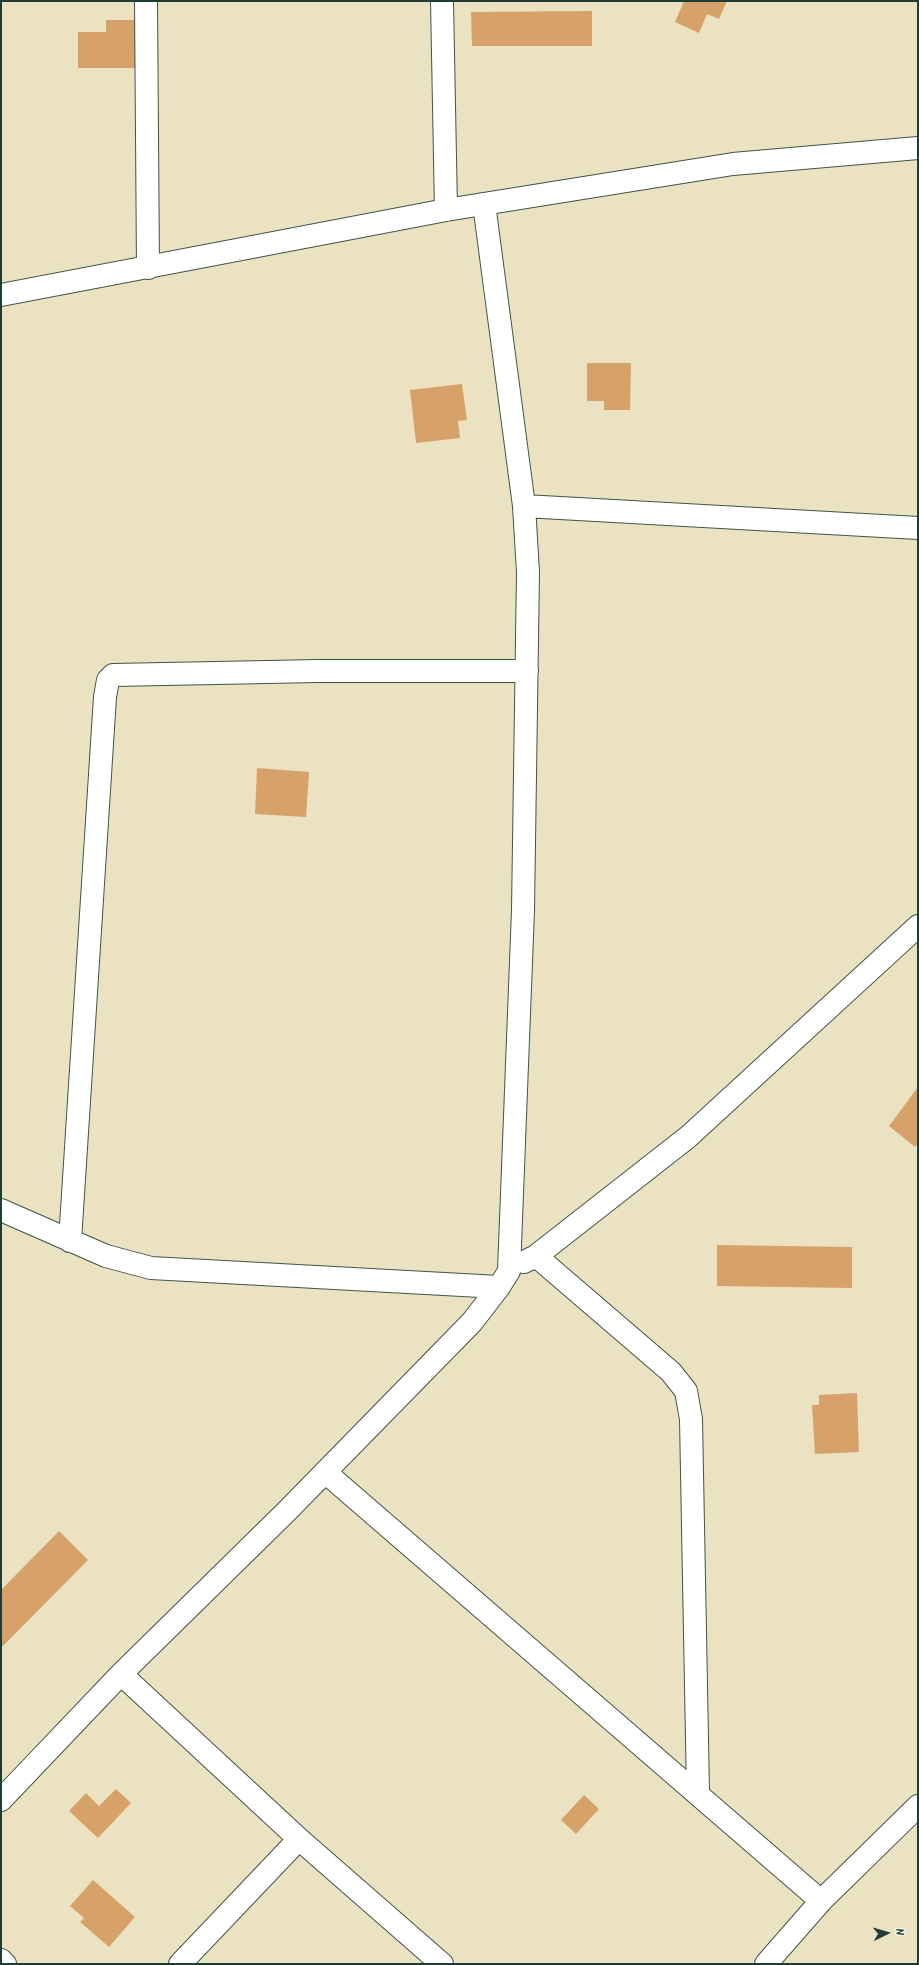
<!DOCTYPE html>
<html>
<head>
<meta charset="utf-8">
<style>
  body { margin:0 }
  #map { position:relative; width:919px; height:1965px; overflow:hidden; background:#eae2c0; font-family:Kalam,sans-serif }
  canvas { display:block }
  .frame { position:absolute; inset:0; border:2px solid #1f3d34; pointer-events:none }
  .north { position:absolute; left:867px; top:1913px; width:40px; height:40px; -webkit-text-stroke:3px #f7f3e8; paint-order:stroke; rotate:85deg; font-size:11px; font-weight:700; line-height:16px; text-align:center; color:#1f3d34 }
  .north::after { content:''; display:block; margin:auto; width:14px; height:18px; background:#1f3d34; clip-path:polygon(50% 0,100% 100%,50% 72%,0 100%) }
</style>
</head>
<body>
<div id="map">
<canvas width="919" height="1965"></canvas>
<div class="frame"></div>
<div class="north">N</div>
</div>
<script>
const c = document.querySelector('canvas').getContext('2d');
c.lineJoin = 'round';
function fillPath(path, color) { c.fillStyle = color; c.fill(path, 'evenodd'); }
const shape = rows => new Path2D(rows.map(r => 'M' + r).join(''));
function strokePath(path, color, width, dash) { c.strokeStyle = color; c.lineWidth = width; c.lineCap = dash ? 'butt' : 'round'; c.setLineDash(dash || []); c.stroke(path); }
const building = shape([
  [684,1,727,1,719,19,707,14,699,33,675,22],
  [592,11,592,46,472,46,471,12],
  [106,20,137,20,137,68,78,68,78,32,106,32],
  [587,363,631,363,630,410,604,410,604,401,587,401],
  [462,384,467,420,458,421,460,438,416,443,410,390],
  [257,768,309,772,306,817,255,814],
  [918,1087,918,1143,915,1147,889,1126],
  [717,1245,852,1247,852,1288,717,1286],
  [857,1393,859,1452,815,1454,812,1405,819,1405,819,1395],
  [59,1531,88,1560,1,1648,1,1590],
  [116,1789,131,1803,98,1838,69,1811,86,1793,99,1806],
  [584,1795,599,1809,576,1834,561,1820],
  [93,1880,135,1917,109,1947,80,1922,84,1918,70,1906]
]);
const minor = shape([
  [146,1,148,268],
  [442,1,446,210],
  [1,295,446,210,733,164,918,148],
  [524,506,918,528],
  [1,1210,106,1256,151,1268,499,1287],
  [70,1241,105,697,108,680,113,675,318,671,527,671],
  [536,1256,671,1372,686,1391,691,1419,698,1793],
  [524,1262,536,1256,688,1137,918,926],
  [325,1472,821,1901],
  [121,1674,299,1839,442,1964],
  [1,1800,121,1674,287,1511,472,1322,499,1287,509,1271,523,910,528,572,524,506,484,204],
  [1,1960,5,1964],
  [180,1964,299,1839],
  [766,1964,821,1901,918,1806]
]);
fillPath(building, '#d7a26a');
strokePath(minor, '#3d5649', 24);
strokePath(minor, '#fff', 22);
</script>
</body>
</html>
